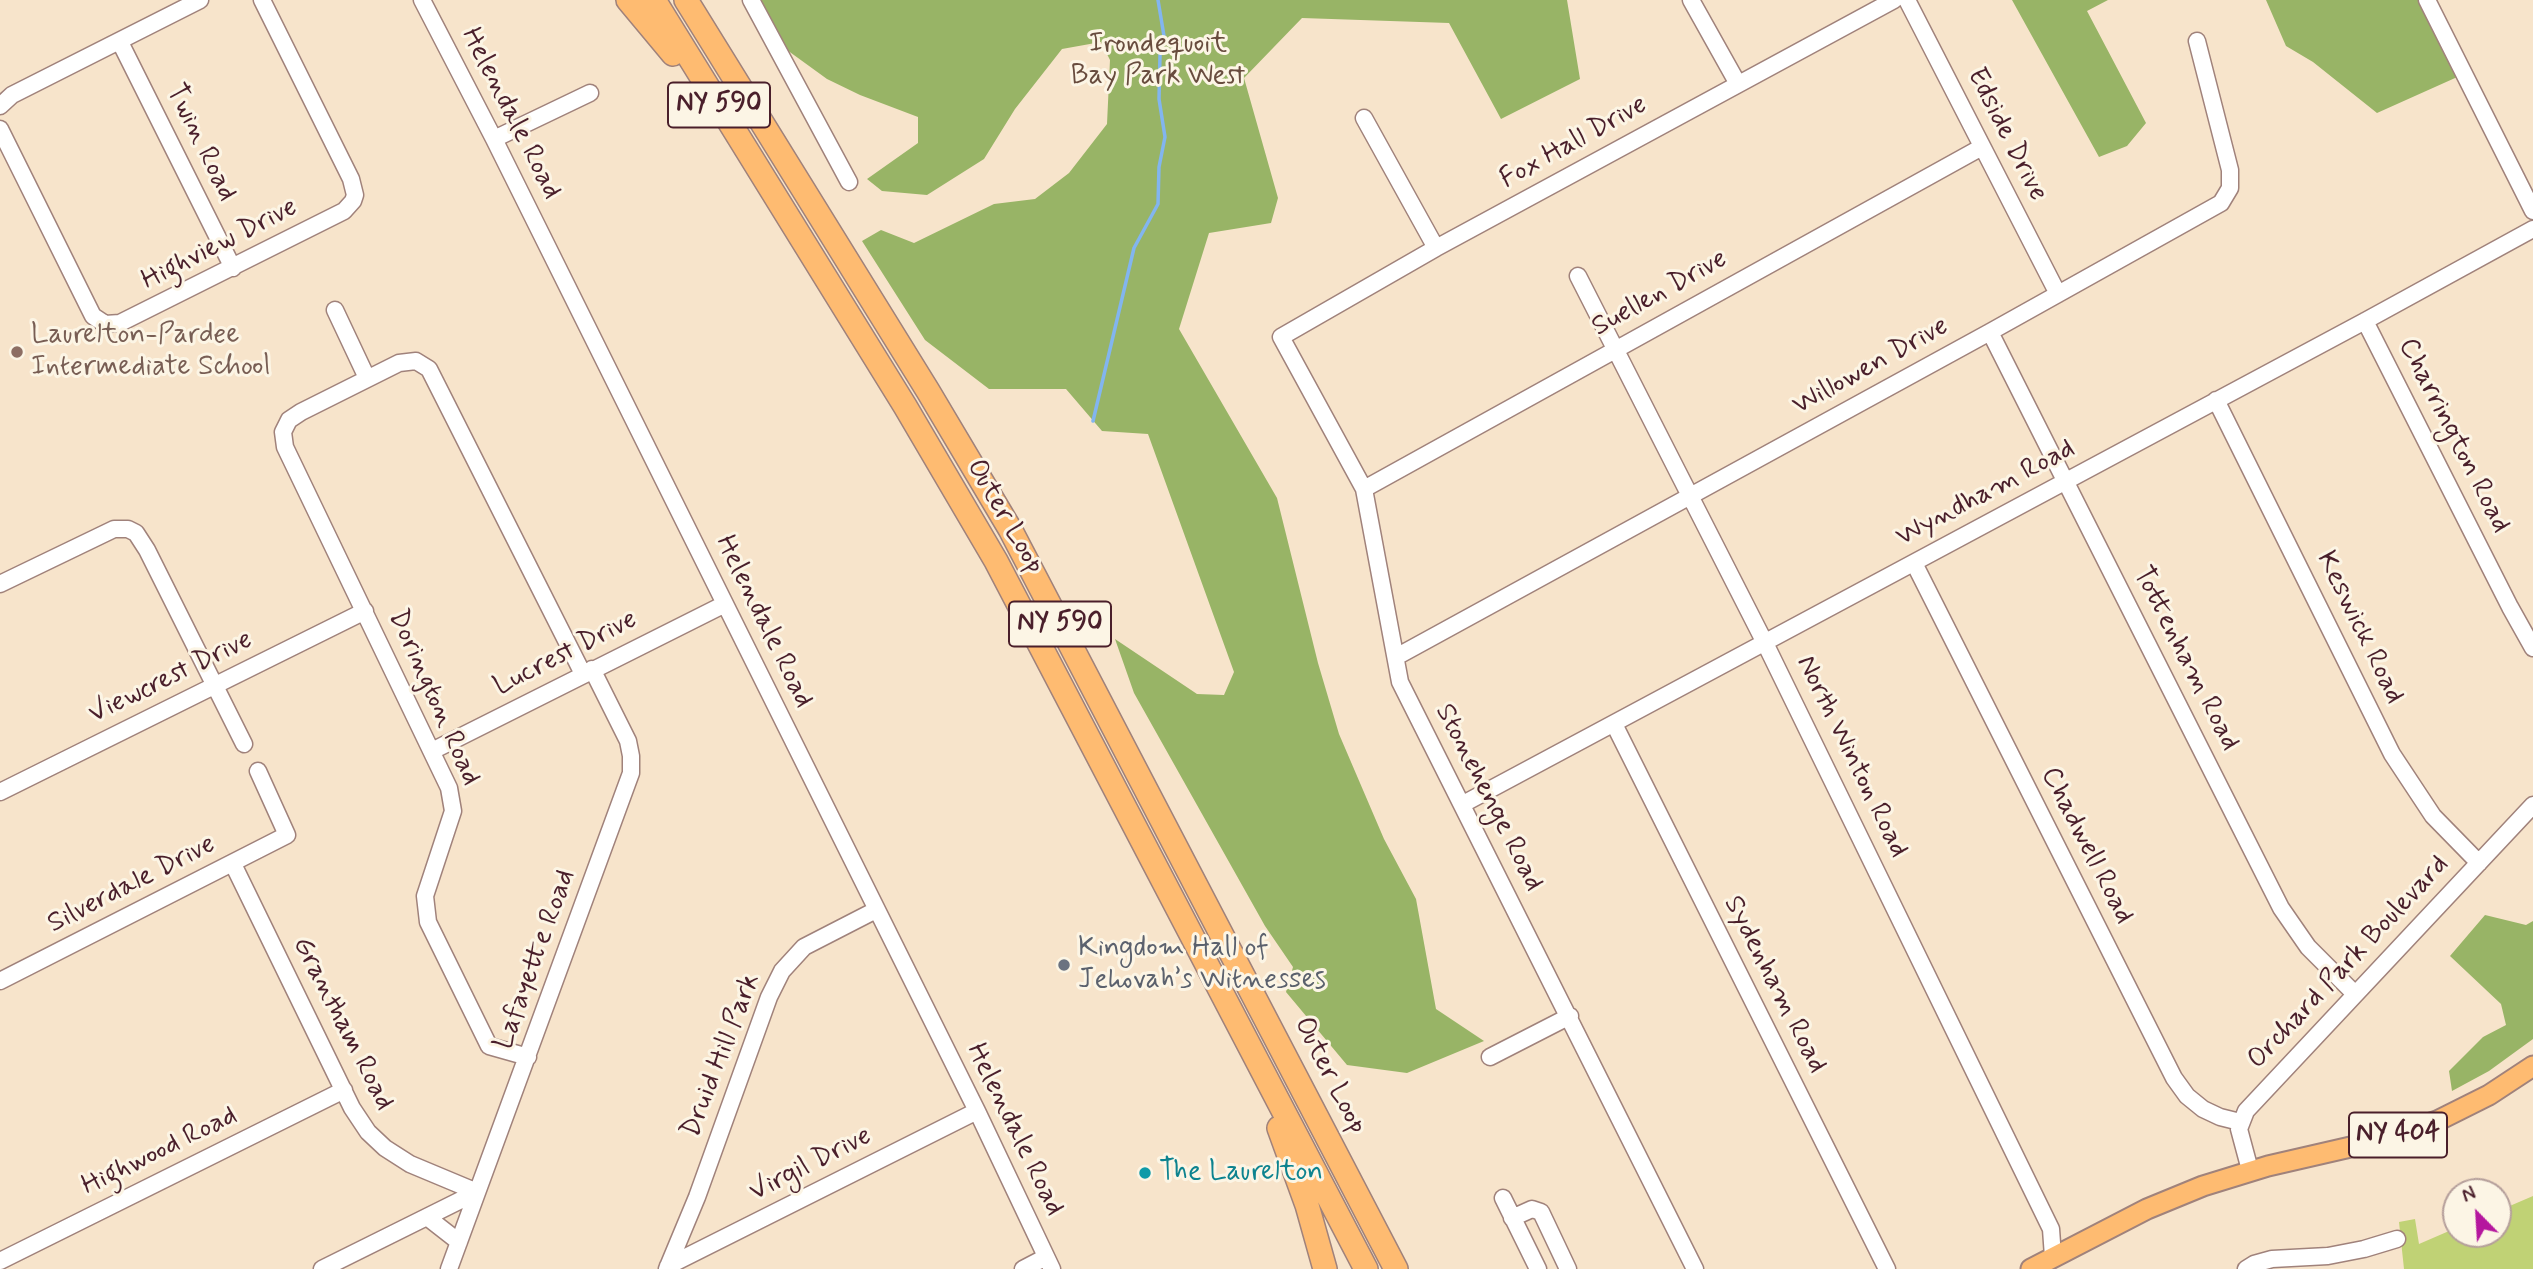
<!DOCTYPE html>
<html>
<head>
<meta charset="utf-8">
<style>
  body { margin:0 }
  #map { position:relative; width:2533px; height:1269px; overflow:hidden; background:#f7e4cb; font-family:Mynerve,sans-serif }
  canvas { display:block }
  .north { position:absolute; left:2442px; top:1178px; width:70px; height:70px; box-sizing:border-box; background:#fcf5e5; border:2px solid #b59f9b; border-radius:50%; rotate:336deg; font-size:19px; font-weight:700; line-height:28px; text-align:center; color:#4a1f2b }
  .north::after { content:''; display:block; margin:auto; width:24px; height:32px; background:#b5179e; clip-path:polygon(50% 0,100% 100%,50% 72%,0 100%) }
</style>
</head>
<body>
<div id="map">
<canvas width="2533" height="1269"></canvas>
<div class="north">N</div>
</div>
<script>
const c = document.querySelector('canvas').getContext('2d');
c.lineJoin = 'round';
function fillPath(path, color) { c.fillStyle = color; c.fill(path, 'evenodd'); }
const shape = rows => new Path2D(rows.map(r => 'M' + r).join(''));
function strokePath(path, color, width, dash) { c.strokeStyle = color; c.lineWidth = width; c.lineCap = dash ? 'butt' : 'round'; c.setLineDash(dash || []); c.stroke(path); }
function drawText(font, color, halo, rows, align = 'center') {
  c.font = font + ' Mynerve,sans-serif'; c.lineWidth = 6; c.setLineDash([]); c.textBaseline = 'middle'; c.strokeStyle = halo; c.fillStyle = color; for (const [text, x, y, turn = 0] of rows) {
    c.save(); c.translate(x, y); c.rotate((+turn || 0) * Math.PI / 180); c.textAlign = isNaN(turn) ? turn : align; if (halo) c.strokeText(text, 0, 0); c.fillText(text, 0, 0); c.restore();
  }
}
const green = shape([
  [2533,1196,2533,1269,2404,1269,2399,1222,2415,1219,2419,1244,2456,1228,2456,1234,2498,1234,2498,1211]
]);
const forest = shape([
  [760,0,1567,0,1580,79,1501,119,1449,23,1302,18,1244,78,1278,198,1271,223,1209,233,1179,329,1277,498,1318,663,1339,734,1384,839,1416,899,1436,1009,1484,1041,1407,1073,1347,1065,1286,992,1293,967,1265,926,1134,693,1115,639,1197,694,1224,695,1234,672,1148,434,1102,431,1066,389,989,389,925,340,862,241,881,230,914,243,994,204,1035,199,1069,173,1107,124,1110,60,1101,42,1062,49,1015,109,984,159,927,195,882,191,867,179,918,143,918,117,860,95,827,79,787,50],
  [2012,0,2108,0,2087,11,2146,123,2127,146,2099,157],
  [2266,0,2427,0,2464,74,2377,113,2313,62,2286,46],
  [2485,915,2526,925,2533,921,2533,1039,2489,1071,2452,1091,2449,1071,2483,1037,2506,1025,2501,1004,2450,956]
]);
const stream = shape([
  [1093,421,1134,248,1158,204,1159,167,1165,137,1159,99,1160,55,1164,36,1158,0]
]);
const minor = shape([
  [422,0,494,139,977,1111,1052,1269],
  [751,0,849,182],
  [1691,0,1738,84],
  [1907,0,2058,294],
  [2427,0,2533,211],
  [120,42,233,268],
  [0,106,12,95,200,0],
  [1364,118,1436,248],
  [0,129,89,308,93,316,105,324,120,323,344,211,353,201,355,195,351,179,262,0],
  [494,139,590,93],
  [1578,276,1765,643,2051,1229,2053,1257],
  [335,310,367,378],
  [2365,321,2510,607,2533,648],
  [1990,332,2281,908,2308,947,2355,994],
  [2216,400,2392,754,2433,816,2479,863],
  [1364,489,1982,147],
  [1914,563,2174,1078,2187,1096,2203,1109,2220,1117,2240,1122],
  [0,584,114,529,128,529,136,533,147,550,244,744],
  [1396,657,1990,332,2221,203,2230,188,2230,170,2197,41],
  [1614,724,1887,1269],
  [432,751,725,604],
  [0,792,365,611],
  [1463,804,2365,321,2533,229],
  [233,864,352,1108,368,1132,385,1148,410,1164,477,1192],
  [0,981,287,835,258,771],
  [528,1057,489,1046,428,922,425,896,453,811,449,788,285,447,283,432,289,420,301,412,399,363,416,361,429,369,583,674],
  [1490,1057,1570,1016],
  [2250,1170,2239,1129,2246,1111,2533,805],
  [1503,1198,1538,1269],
  [427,1217,459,1242],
  [1512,1218,1532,1209,1541,1212,1568,1269],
  [0,1261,344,1090],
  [668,1266,977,1111],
  [322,1269,477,1192],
  [449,1269,631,773,631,756,628,741,592,669],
  [667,1269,697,1197,769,997,782,971,804,947,876,910],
  [1023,1269,1046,1257],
  [1695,1269,1400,682,1364,489,1281,337,1436,248,1894,0],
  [2246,1269,2254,1264,2272,1259,2328,1256,2364,1249,2397,1239]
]);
const major = shape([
  [2031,1269,2147,1209,2203,1186,2268,1166,2381,1140,2437,1121,2489,1095,2533,1066]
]);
const highway = shape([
  [628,0,673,54],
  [654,0,905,406,996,561,1366,1269],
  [686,0,928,391,1010,529,1396,1269],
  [1279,1128,1307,1205,1325,1269]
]);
const markers = [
  [17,352,7,"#8d6e63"],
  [1064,965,7,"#6b7280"],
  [1145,1173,7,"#0f9aa8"]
];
const shields = [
  [719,105,102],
  [1060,624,102],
  [2398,1135,98]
];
const shieldNames = [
  ["NY 590",719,105],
  ["NY 590",1060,624],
  ["NY 404",2398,1135]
];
const parkNames = [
  ["Irondequoit",1158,45],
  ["Bay Park West",1158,77]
];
const streetNames = [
  ["Helendale Road",510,114,63],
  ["Edside Drive",2006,135,63],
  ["Twin Road",200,143,64],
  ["Fox Hall Drive",1574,143,-29],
  ["Highview Drive",220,245,-27],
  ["Suellen Drive",1660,294,-29],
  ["Willowen Drive",1871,367,-29],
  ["Charrington Road",2453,436,63],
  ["Wyndham Road",1986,494,-28],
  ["Outer Loop",1004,517,60],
  ["Helendale Road",763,622,64],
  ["Keswick Road",2359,628,64],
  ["Lucrest Drive",566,654,-27],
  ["Tottenham Road",2185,659,63],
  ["Viewcrest Drive",171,678,-26],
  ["Dorington Road",433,698,66],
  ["North Winton Road",1851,757,64],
  ["Stonehenge Road",1488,798,63],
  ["Chadwell Road",2086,846,63],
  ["Silverdale Drive",132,885,-27],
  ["Lafayette Road",536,960,-70],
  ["Orchard Park Boulevard",2349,963,-47],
  ["Sydenham Road",1774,985,63],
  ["Grantham Road",342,1024,63],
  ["Druid Hill Park",722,1056,-69],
  ["Outer Loop",1329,1076,63],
  ["Helendale Road",1014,1130,64],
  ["Highwood Road",160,1152,-26],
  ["Virgil Drive",811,1165,-27]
];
const educationNames = [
  ["Laurelton-Pardee",31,336],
  ["Intermediate School",31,368]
];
const worshipNames = [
  ["Kingdom Hall of",1078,949],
  ["Jehovah’s Witnesses",1078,981]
];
const cultureNames = [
  ["The Laurelton",1159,1173]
];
fillPath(green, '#c0d275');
fillPath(forest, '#98b466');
strokePath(stream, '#82b5ef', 3.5);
strokePath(minor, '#a0827b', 19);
strokePath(major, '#a0827b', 23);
strokePath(highway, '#a0827b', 26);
strokePath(minor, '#fff', 16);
strokePath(major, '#febb71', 19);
strokePath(highway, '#febb71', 23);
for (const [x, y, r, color] of markers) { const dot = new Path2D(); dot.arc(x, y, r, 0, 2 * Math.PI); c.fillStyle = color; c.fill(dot); strokePath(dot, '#fcf5e5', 2.5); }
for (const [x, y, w] of shields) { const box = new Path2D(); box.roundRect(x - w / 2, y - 22.5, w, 45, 5); c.fillStyle = '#fcf5e5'; c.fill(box); strokePath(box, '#4a1f2b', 2); }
drawText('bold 26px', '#4a1f2b', null, shieldNames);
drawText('28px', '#684c3e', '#fcf5e5', parkNames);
drawText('28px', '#4a1f2b', '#fcf5e5', streetNames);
drawText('28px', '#785e54', '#fcf5e5', educationNames, 'left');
drawText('28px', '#5b616d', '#fcf5e5', worshipNames, 'left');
drawText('28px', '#0d838f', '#fcf5e5', cultureNames, 'left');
</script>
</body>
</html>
